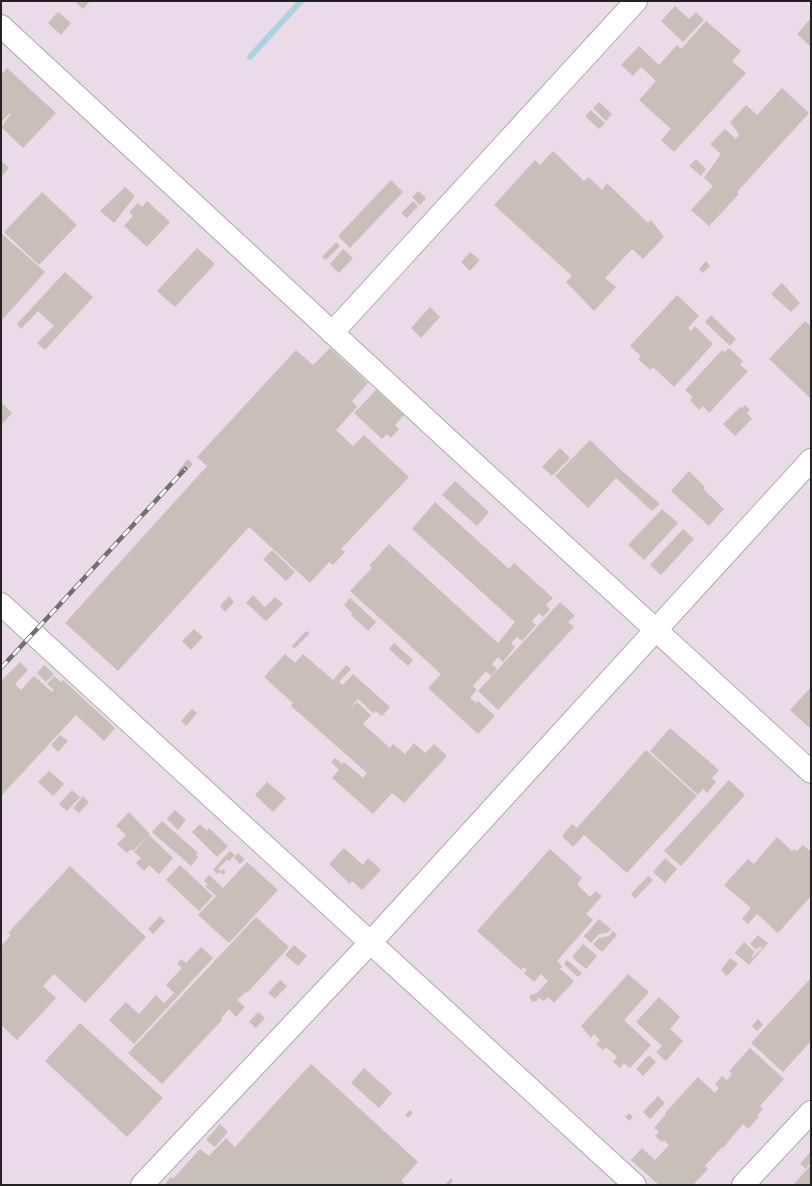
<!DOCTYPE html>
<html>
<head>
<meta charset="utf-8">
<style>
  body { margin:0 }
  #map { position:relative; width:812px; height:1186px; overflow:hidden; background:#f2efe9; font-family:"Golos Text",sans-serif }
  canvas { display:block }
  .frame { position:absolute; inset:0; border:2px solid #222; pointer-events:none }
</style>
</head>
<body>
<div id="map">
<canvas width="812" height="1186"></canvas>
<div class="frame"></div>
</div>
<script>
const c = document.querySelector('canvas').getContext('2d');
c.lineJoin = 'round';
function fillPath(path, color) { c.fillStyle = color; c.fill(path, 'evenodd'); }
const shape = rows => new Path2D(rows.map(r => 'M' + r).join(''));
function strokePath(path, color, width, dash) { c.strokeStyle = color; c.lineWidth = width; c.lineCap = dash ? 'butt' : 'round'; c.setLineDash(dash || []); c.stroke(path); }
const industrial = shape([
  [1,1,811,1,811,1185,1,1185]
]);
const stream = shape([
  [250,57,301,1]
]);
const building = shape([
  [74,1,90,1,83,9],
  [675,6,689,19,696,12,704,20,683,42,661,21],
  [58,12,71,23,61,35,48,23],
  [811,18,811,47,797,34],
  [706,21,741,51,732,61,746,73,674,152,661,140,671,129,639,100,656,81,641,67,633,76,621,65,639,46,659,65,677,45,681,49],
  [7,68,56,113,23,148,1,127,11,114,10,113,1,122,1,75],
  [782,88,809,113,737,192,739,194,709,226,691,210,713,186,704,178,721,154,710,144,725,129,736,139,739,134,730,122,746,105,757,115],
  [599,102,612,114,606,121,593,108],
  [591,110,605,123,599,129,585,116],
  [553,151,584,181,589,177,602,190,607,183,648,223,651,220,664,237,643,259,632,249,605,278,616,287,594,311,566,282,572,276,494,205,535,160,540,165],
  [696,159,706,169,701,176,689,166],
  [1,161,9,168,1,177],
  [391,180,403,192,350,248,338,236],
  [125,187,135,196,114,223,100,211],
  [418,191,426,198,420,205,412,197],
  [42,192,77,225,39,265,4,232],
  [147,201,170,222,147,247,124,226,133,216,129,212,138,203,142,207],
  [413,201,418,206,407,218,401,213],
  [1,233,45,272,1,321],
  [336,242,340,246,326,260,322,257],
  [197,248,215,264,175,307,157,291],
  [343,249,353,258,339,273,330,264],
  [470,252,480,260,470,271,461,262],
  [706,261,710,266,703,273,699,269],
  [65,272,93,297,45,350,37,343,54,326,38,311,21,329,17,324],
  [782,283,800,303,791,312,771,294],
  [677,295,699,316,688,328,691,331,695,326,713,344,674,387,653,367,650,370,638,359,641,356,630,346],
  [430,307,440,317,421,338,411,328],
  [711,315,736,339,730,346,705,322],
  [805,321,811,326,811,399,769,359],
  [330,348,368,383,352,401,357,407,336,430,353,446,364,435,409,477,341,549,345,552,333,565,329,562,310,583,249,527,118,671,65,623,207,466,197,457,296,350,313,365],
  [729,348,743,361,740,365,748,371,709,413,703,406,699,410,690,400,693,397,685,390,722,350,725,352],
  [376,390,404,415,395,425,399,429,391,438,387,434,382,439,354,413],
  [1,402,12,413,1,425],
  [745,405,750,410,747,413,752,419,735,436,723,424,740,407,742,408],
  [590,440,622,471,660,504,652,511,616,478,588,508,555,476],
  [560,448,570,458,552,476,542,467],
  [188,459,193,464,182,476,178,471],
  [689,471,705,487,703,489,724,509,709,526,671,491],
  [455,481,489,512,477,526,442,495],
  [435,502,509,569,514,563,553,598,546,605,550,609,543,617,539,613,532,621,536,625,522,641,517,637,511,643,515,647,503,662,498,657,492,664,497,669,491,676,486,671,473,686,477,690,470,698,476,703,478,701,495,716,478,734,428,688,441,674,350,591,372,568,369,566,389,544,498,643,515,622,412,529],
  [662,509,678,523,644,560,628,545],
  [683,529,694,539,661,575,650,565],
  [272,550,295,572,286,581,263,559],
  [253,595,265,607,275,597,283,604,266,621,246,603],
  [229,596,234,602,225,612,220,606],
  [350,598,376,622,368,631,351,615,352,613,344,605],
  [560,602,575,616,568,622,574,627,498,710,478,691],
  [194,629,203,637,191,650,182,641],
  [308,631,309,634,295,648,293,648,292,646,305,632],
  [394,643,413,660,408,666,389,649],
  [285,654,295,663,303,654,333,680,346,665,351,669,339,682,343,685,353,674,390,707,382,716,376,711,373,713,358,699,348,711,357,702,371,715,363,724,390,748,393,744,405,754,414,743,425,753,434,744,447,756,404,803,392,793,373,814,332,778,339,770,331,762,335,758,342,764,344,762,363,778,367,773,291,706,293,703,264,677],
  [20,662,28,670,15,684,21,690,34,676,52,692,54,690,47,684,54,676,61,682,63,680,115,728,104,741,76,715,1,796,1,681],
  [44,665,54,674,46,682,37,673],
  [811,687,811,729,790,710],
  [192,709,197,713,186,726,181,721],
  [670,728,719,770,712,778,716,782,707,793,703,789,698,795,650,751],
  [60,735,68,741,58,752,51,745],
  [646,750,697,796,627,873,584,835,573,847,562,836,572,824,577,828],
  [49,771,64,784,53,796,38,782],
  [729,780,745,795,681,866,664,851],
  [267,782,286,798,273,812,255,795],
  [72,790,80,797,67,811,59,804],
  [83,796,89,802,79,813,73,808],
  [175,810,186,820,178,830,167,819],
  [129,812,150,834,133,851,131,849,127,853,117,844,126,835,116,826],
  [162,821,198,853,196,855,198,857,191,866,152,832],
  [200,824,207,831,209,828,228,846,217,857,192,832],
  [149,835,173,858,159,874,149,865,144,871,136,863,141,858,134,852],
  [777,837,792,851,794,849,797,851,803,845,811,852,811,896,778,933,757,914,748,924,742,919,751,908,724,885,748,859,754,864],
  [344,848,363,865,368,858,381,870,362,890,352,881,350,884,329,864],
  [550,849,582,878,577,884,590,897,596,891,602,896,586,914,593,920,557,961,562,966,560,969,574,981,554,1003,548,997,544,1001,538,997,537,1001,532,1002,530,998,530,995,536,994,548,981,541,974,534,982,524,973,527,970,523,967,521,970,477,931],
  [230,851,235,855,229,861,224,857],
  [238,853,245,859,240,864,234,858],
  [224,857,227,860,218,869,221,871,218,874,213,870],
  [665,858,677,869,665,883,653,872],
  [247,862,278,890,229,943,198,915,216,896,205,886,208,884,204,881,209,875,223,888],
  [180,865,213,896,199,911,166,880],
  [70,866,146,937,85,1003,54,974,43,986,56,998,17,1040,1,1025,1,946,11,935,8,933],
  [223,869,226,872,223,875,220,872],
  [648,876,653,880,635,899,631,894],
  [160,916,165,921,153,934,148,929],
  [256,917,289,947,247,993,246,992,237,1000,245,1007,236,1017,229,1009,221,1018,222,1020,162,1084,128,1053],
  [599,919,611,929,607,933,599,934,591,943,584,936],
  [613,931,617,935,602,952,593,944,599,938,609,936],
  [758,935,768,943,749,965,735,953,744,942,755,952,751,957,752,958,762,948,760,946,757,950,750,944],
  [583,944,597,956,586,969,572,957],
  [294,945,307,956,298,966,285,955],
  [201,947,213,958,134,1044,109,1020,126,1002,139,1014,156,995,164,1003,174,993,166,985,182,968,177,964,181,959,186,963],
  [730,958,738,964,727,976,721,970],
  [567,960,582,973,578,977,564,964],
  [628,974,649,992,624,1020,651,1045,630,1068,624,1063,620,1068,613,1062,617,1057,606,1047,603,1050,596,1044,600,1040,594,1034,591,1038,581,1026],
  [811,978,811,1041,783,1072,751,1043],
  [280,980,287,986,275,999,268,993],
  [659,997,680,1017,670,1029,683,1041,666,1061,656,1052,662,1046,636,1022],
  [258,1012,265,1018,256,1028,249,1022],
  [758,1019,763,1025,757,1031,752,1026],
  [80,1023,163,1098,127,1137,45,1061],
  [750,1048,784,1079,760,1106,763,1109,757,1116,759,1117,748,1129,743,1124,723,1148,722,1147,705,1166,708,1169,693,1185,659,1185,631,1160,642,1148,655,1160,669,1145,664,1140,662,1142,655,1136,659,1132,654,1128,666,1114,665,1113,698,1077,715,1093,719,1088,715,1084,722,1076,727,1080,732,1074,729,1071],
  [649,1055,656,1062,643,1076,636,1069],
  [311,1064,418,1162,401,1181,406,1185,164,1185,171,1177,173,1179,200,1149,209,1156,226,1138,235,1147],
  [364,1068,392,1093,379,1108,351,1083],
  [658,1096,665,1103,650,1119,643,1112],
  [410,1110,413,1113,408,1118,405,1115],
  [629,1113,633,1117,629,1121,625,1117],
  [220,1124,228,1132,215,1147,206,1140],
  [811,1151,811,1162,806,1169,800,1164],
  [811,1165,811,1185,793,1185],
  [451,1178,453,1181,449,1185,445,1185]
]);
const minor = shape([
  [1,26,455,446,811,772],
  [332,333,636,1],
  [1,604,635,1185],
  [142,1185,370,943,811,460],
  [743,1185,811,1112]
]);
const rail = shape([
  [1,668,185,469]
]);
fillPath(industrial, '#ebdbe8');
strokePath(stream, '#aad3df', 6);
fillPath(building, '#c7bfb8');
strokePath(minor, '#a9a9a9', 24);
strokePath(minor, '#fff', 22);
strokePath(rail, '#707070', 4.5);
strokePath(rail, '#fff', 3, [9]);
</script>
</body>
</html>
